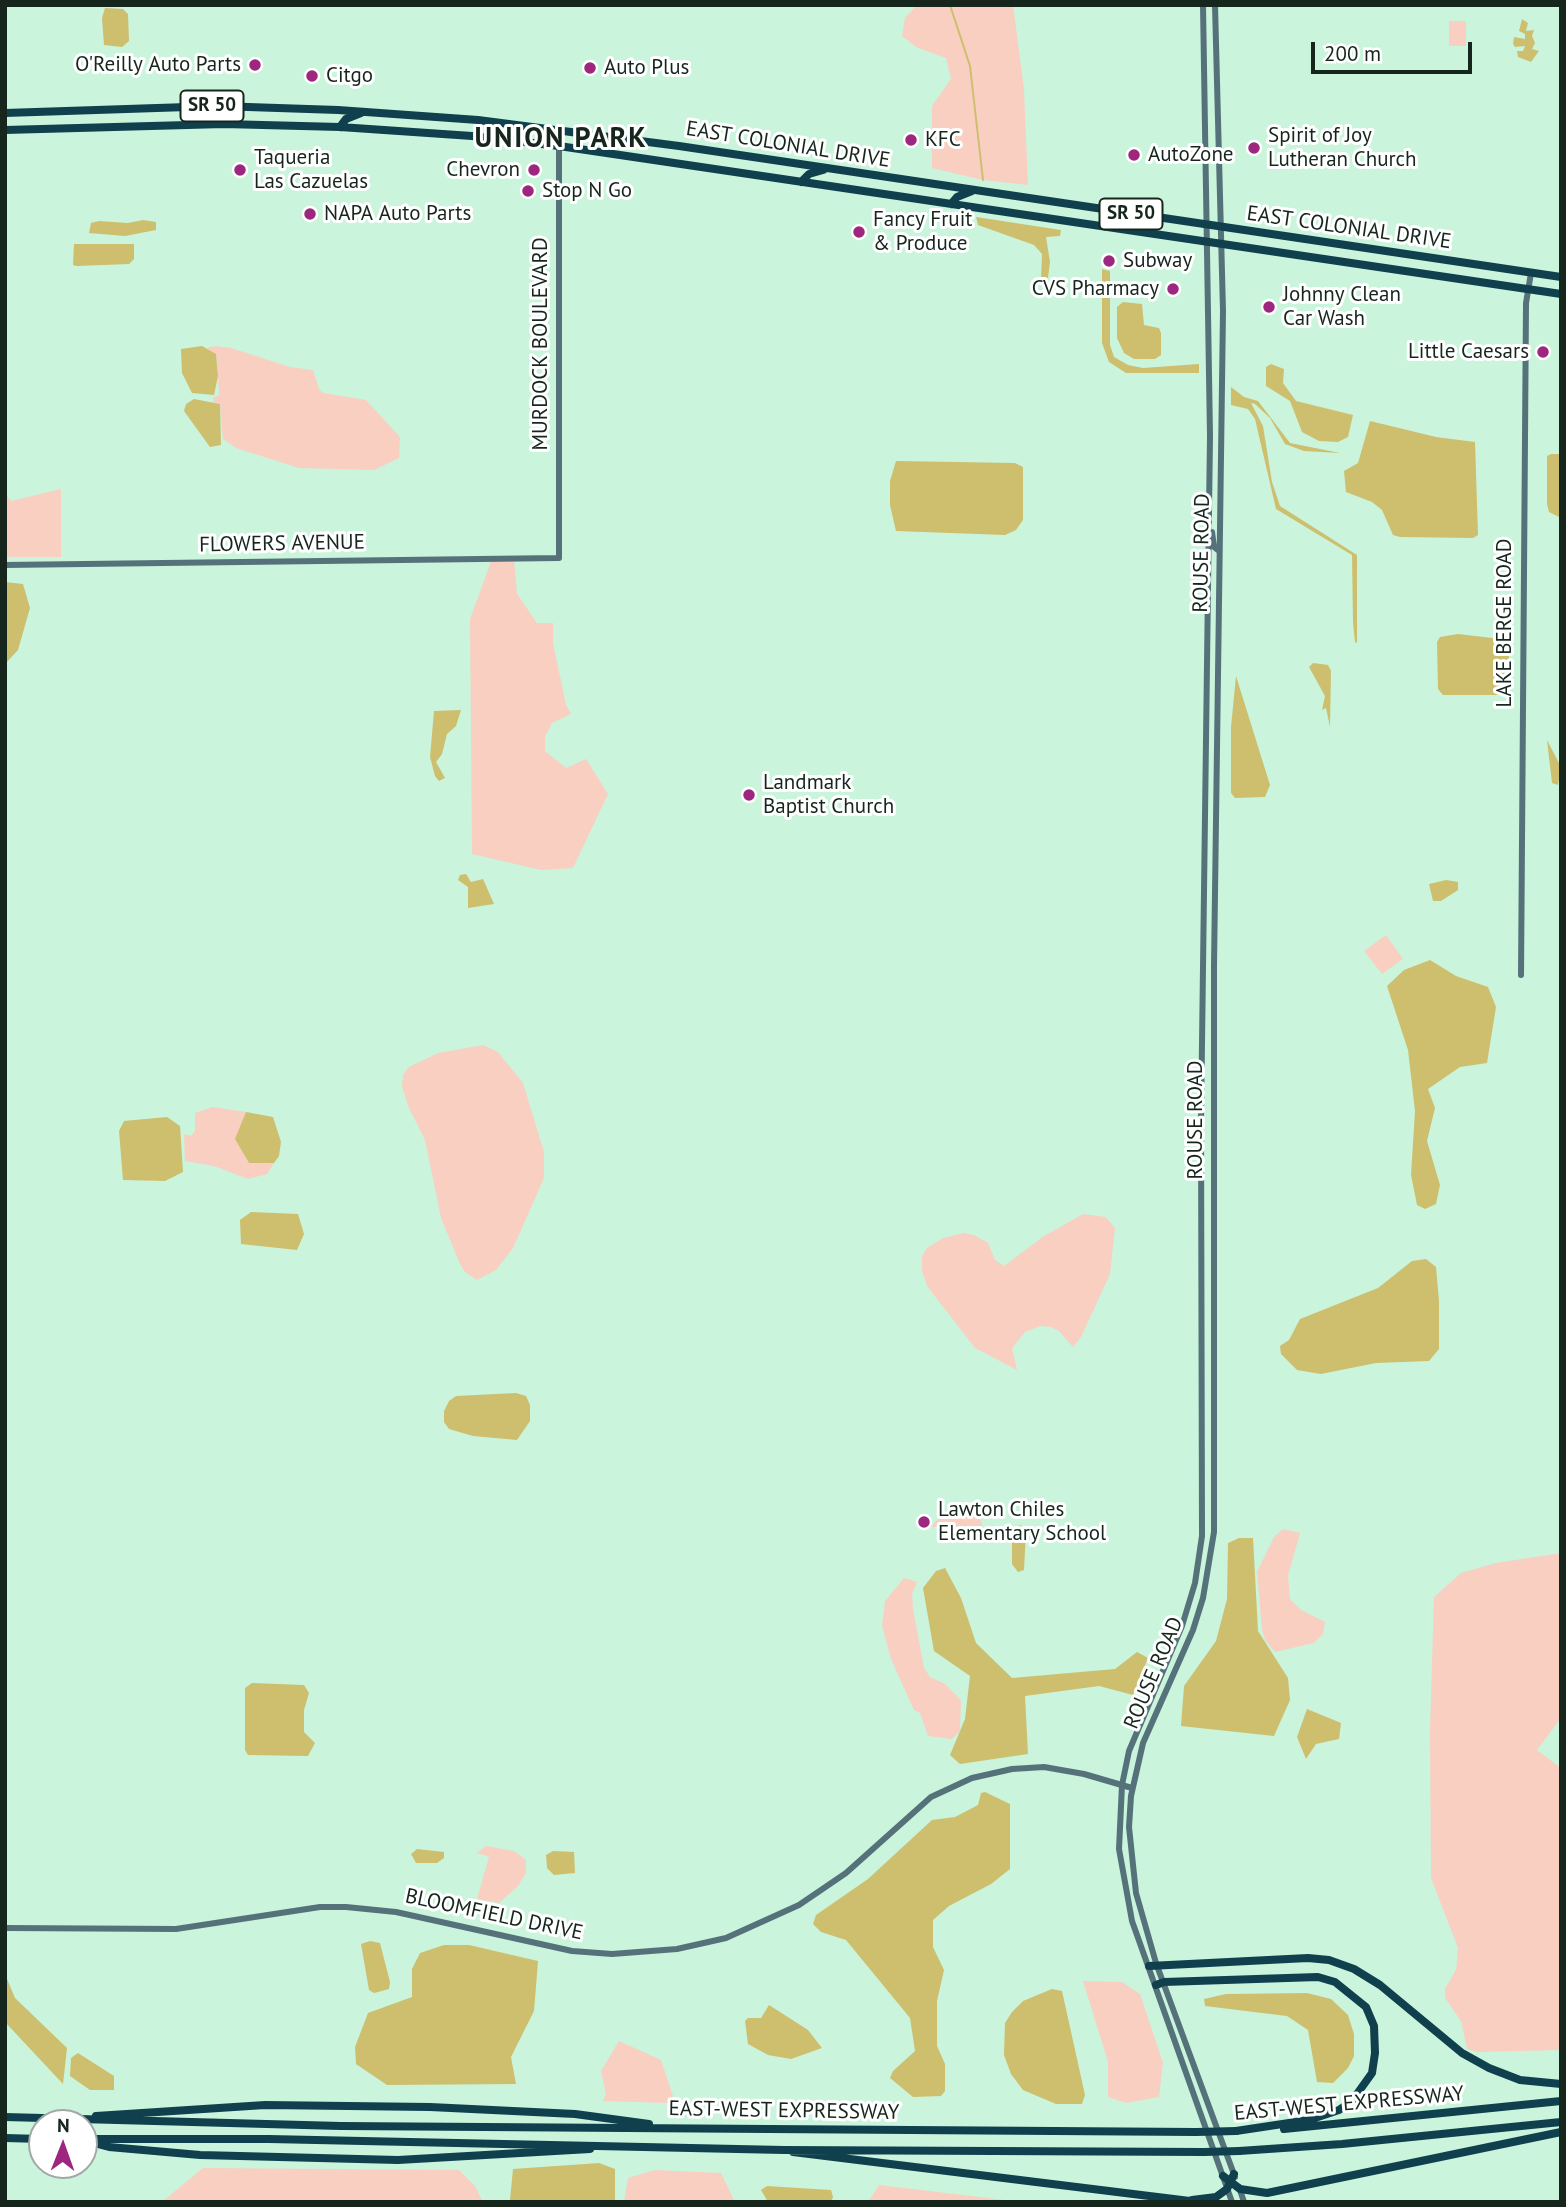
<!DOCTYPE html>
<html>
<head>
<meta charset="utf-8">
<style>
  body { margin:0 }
  #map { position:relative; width:1566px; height:2207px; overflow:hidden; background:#caf4dc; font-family:"PT Sans",sans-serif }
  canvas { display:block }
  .frame { position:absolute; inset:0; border:7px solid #16261d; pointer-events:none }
  .north { position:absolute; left:28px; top:2109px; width:70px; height:70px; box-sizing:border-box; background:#fff; border:2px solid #a2a8a5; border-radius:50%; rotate:1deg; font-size:19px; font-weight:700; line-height:28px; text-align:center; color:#16261d }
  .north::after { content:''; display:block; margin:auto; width:24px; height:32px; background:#9d267f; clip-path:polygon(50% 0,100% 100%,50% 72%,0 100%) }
  .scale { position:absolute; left:1311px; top:42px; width:161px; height:32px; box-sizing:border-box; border:4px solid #16261d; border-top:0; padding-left:9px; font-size:21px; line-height:24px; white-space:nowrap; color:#16261d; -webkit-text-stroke:5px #fff; paint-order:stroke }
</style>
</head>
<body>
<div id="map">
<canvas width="1566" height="2207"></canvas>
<div class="frame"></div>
<div class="north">N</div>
<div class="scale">200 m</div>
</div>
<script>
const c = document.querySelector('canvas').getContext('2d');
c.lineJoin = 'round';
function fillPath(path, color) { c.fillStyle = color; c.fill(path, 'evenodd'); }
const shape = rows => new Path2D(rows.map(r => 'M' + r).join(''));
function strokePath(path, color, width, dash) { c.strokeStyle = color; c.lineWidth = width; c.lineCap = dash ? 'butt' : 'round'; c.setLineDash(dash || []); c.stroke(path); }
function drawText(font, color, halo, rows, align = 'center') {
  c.font = font + ' "PT Sans",sans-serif'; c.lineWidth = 6; c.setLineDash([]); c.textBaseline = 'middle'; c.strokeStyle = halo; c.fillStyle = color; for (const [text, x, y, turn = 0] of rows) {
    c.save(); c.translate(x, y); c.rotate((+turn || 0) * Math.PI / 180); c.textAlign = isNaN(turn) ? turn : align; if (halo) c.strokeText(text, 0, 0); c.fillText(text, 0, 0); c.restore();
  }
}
const green = shape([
  [917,5,1013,5,1024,89,1028,185,983,180,932,168,932,106,951,79,946,58,916,47,902,36,905,18],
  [1449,21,1466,21,1466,46,1449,46],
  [216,346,231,348,290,367,313,370,319,389,323,393,366,400,400,437,399,458,374,470,299,468,236,448,223,439,220,404,213,402,213,398,219,395,217,359,207,348],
  [61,489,61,557,5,557,5,494,11,501],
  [492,559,514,559,517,594,537,623,553,623,553,643,566,705,571,714,552,723,545,737,545,751,566,768,586,759,608,794,573,868,541,870,472,854,470,619],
  [1386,935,1403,959,1382,974,1364,951],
  [483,1045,498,1052,523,1083,544,1152,544,1178,513,1248,496,1270,477,1280,465,1272,460,1264,441,1218,425,1140,409,1108,402,1087,403,1075,409,1067,438,1053],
  [212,1107,246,1112,236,1140,249,1163,274,1163,267,1174,248,1179,214,1166,185,1161,184,1134,191,1136,195,1131,195,1113],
  [1083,1214,1106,1217,1115,1228,1110,1274,1081,1337,1073,1347,1059,1331,1051,1327,1040,1326,1025,1332,1012,1348,1017,1370,975,1348,927,1286,922,1271,922,1256,927,1248,943,1238,964,1233,974,1235,988,1243,995,1260,1004,1266,1044,1236],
  [962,1503,972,1503,979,1508,982,1526,931,1527,944,1512],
  [1283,1529,1300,1533,1288,1576,1290,1599,1301,1610,1325,1622,1323,1634,1314,1643,1275,1652,1265,1640,1262,1629,1257,1572,1274,1537],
  [1561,1553,1561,1718,1537,1750,1561,1768,1561,2050,1478,2052,1467,2049,1461,2021,1445,1998,1445,1989,1456,1970,1458,1948,1431,1878,1430,1729,1434,1597,1461,1573,1496,1563],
  [904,1578,917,1582,912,1594,913,1609,924,1668,930,1677,945,1684,961,1700,960,1731,952,1739,928,1736,920,1713,914,1710,891,1659,882,1626,885,1601],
  [486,1846,514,1851,526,1860,526,1873,518,1886,499,1903,477,1899,489,1857,477,1853],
  [1083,1981,1122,1982,1140,1994,1163,2063,1159,2097,1126,2103,1108,2097,1108,2062],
  [619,2041,661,2060,673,2096,668,2103,603,2101,606,2094,601,2071],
  [203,2168,459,2170,475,2186,483,2202,162,2202],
  [655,2170,721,2173,735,2202,624,2202,628,2178],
  [879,2185,1021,2202,868,2202]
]);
const water = shape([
  [105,8,123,9,128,14,129,41,122,47,104,45,102,18],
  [1522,19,1528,23,1526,31,1534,30,1532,36,1535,43,1532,49,1539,51,1531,62,1518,57,1517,51,1523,51,1525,46,1515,47,1513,44,1514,37,1525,39,1525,34,1519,31],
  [976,217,1061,230,1060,236,1046,237,1050,262,1048,278,1041,279,1042,254,1034,245,978,225],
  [143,220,156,222,156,230,125,236,89,233,91,223,99,221,128,223],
  [74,244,134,244,134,259,129,264,77,266,73,265],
  [1102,269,1110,271,1110,345,1114,357,1128,365,1143,368,1199,364,1199,373,1126,373,1109,362,1102,343],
  [1123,302,1142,304,1144,325,1159,328,1161,333,1161,355,1155,359,1134,359,1124,353,1117,338,1117,307],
  [202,346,216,354,218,376,214,395,192,393,182,373,181,349],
  [1271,364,1284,369,1283,383,1296,401,1353,415,1348,437,1338,442,1319,441,1302,432,1290,401,1266,386,1266,367],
  [1231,387,1244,397,1258,401,1290,443,1340,453,1304,451,1285,444,1270,418,1255,404,1251,403,1263,426,1272,482,1280,506,1357,555,1357,643,1355,642,1353,622,1352,555,1276,509,1255,419,1248,409,1231,405],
  [194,399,220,404,221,445,210,447,184,411,186,404],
  [1370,421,1436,437,1475,442,1478,535,1473,538,1400,537,1393,535,1382,510,1372,502,1346,492,1344,471,1358,463],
  [1551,454,1561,454,1561,518,1549,512,1547,504,1547,456],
  [896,461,1015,463,1023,467,1023,520,1016,530,1005,535,896,531,890,505,890,481],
  [5,582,23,584,30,608,18,650,5,664],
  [1458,634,1509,640,1509,695,1443,695,1438,689,1437,642,1440,637],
  [1313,663,1328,665,1331,671,1330,727,1326,708,1322,710,1325,696,1309,667],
  [1236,676,1270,785,1265,797,1235,798,1231,793,1231,727],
  [461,710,456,726,447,734,442,754,436,762,445,778,439,781,435,776,430,757,434,711],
  [1547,740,1561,767,1558,785,1552,783],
  [466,874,471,882,483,879,494,904,468,908,468,887,458,880,460,875],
  [1446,880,1458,882,1458,890,1441,901,1433,901,1429,884],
  [1430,960,1456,976,1488,987,1496,1007,1487,1063,1460,1067,1428,1089,1435,1108,1427,1141,1440,1185,1436,1204,1425,1209,1417,1205,1411,1175,1415,1111,1408,1050,1387,986,1404,970],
  [246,1112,273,1117,281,1142,279,1156,274,1163,249,1163,235,1139],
  [167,1117,180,1126,183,1172,165,1181,123,1180,119,1131,124,1121],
  [251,1212,298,1214,304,1234,297,1250,241,1244,240,1220],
  [1426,1259,1436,1267,1439,1301,1439,1349,1429,1361,1376,1363,1321,1374,1297,1370,1281,1354,1280,1346,1289,1340,1300,1319,1378,1288,1412,1261],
  [516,1393,526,1396,530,1405,530,1421,517,1440,473,1436,449,1429,444,1422,444,1411,449,1401,456,1396],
  [1020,1525,1026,1531,1024,1570,1018,1572,1012,1564,1012,1530],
  [1239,1538,1253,1538,1258,1631,1288,1678,1290,1700,1274,1736,1181,1726,1184,1686,1216,1641,1227,1599,1228,1543],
  [945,1568,961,1598,976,1643,1012,1678,1115,1669,1137,1652,1148,1658,1133,1695,1099,1686,1025,1696,1028,1754,960,1764,950,1755,965,1719,970,1676,934,1651,923,1588,936,1571],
  [252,1683,304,1685,309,1693,304,1710,304,1732,315,1743,308,1756,248,1755,245,1750,245,1688],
  [1307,1709,1341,1723,1339,1739,1316,1744,1306,1759,1297,1737],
  [985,1792,1010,1804,1010,1869,991,1884,949,1906,933,1920,933,1947,944,1970,937,2001,937,2046,945,2064,945,2091,941,2096,913,2097,890,2078,893,2071,915,2051,910,2018,846,1940,821,1932,813,1924,816,1915,868,1879,932,1820,955,1817,978,1805,981,1793],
  [417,1849,444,1852,444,1858,437,1863,416,1863,411,1854],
  [553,1851,574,1852,575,1873,554,1875,547,1868,546,1855],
  [370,1941,380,1943,390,1982,389,1989,374,1993,369,1990,361,1944],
  [444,1945,469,1945,538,1961,534,2011,511,2057,516,2084,387,2085,356,2064,355,2047,368,2013,412,1997,412,1969,420,1953],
  [5,1974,15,1998,67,2048,63,2084,5,2022],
  [1052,1989,1062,1991,1085,2095,1082,2104,1056,2104,1023,2090,1011,2074,1004,2055,1005,2023,1012,2012,1023,2001],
  [1307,1993,1331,1999,1348,2015,1354,2034,1354,2056,1348,2068,1333,2083,1317,2082,1308,2030,1287,2016,1205,2006,1204,1999,1226,1994],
  [769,2005,808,2030,822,2048,791,2059,768,2055,748,2044,745,2021,748,2018,761,2018],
  [78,2053,114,2076,114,2090,90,2090,70,2076,71,2058],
  [599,2163,615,2169,615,2202,510,2200,513,2169],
  [767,2186,831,2190,833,2197,831,2202,768,2202,761,2190]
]);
const stream = shape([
  [950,5,970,66,983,180]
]);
const secondary = shape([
  [1203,5,1210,436,1201,1119,1202,1536,1195,1583,1182,1626,1129,1751,1122,1785,1119,1849,1132,1921,1232,2202],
  [1215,5,1223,311,1214,965,1214,1532,1203,1598,1193,1630,1143,1743,1131,1796,1129,1827,1136,1893,1156,1963,1235,2177],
  [1212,532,1214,547,1219,551],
  [5,565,559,558,559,129],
  [1521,975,1526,303,1531,273],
  [5,1928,176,1929,320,1907,346,1907,396,1912,572,1951,612,1954,677,1949,726,1938,799,1905,846,1873,931,1797,972,1778,1012,1769,1044,1767,1084,1774,1132,1788],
  [1239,2187,1244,2202]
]);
const highway = shape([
  [5,113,218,106,338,110,478,120,679,146,1561,277],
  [198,121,207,119,218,106],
  [340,127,346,119,361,113],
  [5,130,224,124,340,127,472,136,559,146,1561,294],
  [801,182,809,174,823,170],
  [951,204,957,197,972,191],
  [1149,1966,1308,1958,1329,1960,1354,1969,1380,1985,1462,2053,1489,2068,1520,2080,1561,2084],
  [1156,1985,1164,1982,1318,1977,1335,1982,1366,2007,1374,2026,1375,2053,1372,2073,1352,2101,1339,2110,1309,2120,1236,2131],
  [96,2116,265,2105,430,2107,575,2114,649,2124],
  [5,2117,341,2126,1196,2132],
  [1284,2129,1561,2101],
  [5,2138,42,2139],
  [84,2139,269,2139,784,2150,1204,2152],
  [90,2142,109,2147,200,2155,398,2160,590,2149],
  [1239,2151,1342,2144,1561,2122],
  [793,2152,1198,2202],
  [1223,2176,1240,2189,1267,2193,1561,2132],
  [1192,2200,1216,2197,1227,2189,1234,2174]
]);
const highwayBridge = shape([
  [1196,2132,1236,2131],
  [1204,2152,1239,2151]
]);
const markers = [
  [255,65,7,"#9d267f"],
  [590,68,7,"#9d267f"],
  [312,76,7,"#9d267f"],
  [911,140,7,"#9d267f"],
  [1254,148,7,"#9d267f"],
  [1134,155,7,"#9d267f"],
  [240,170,7,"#9d267f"],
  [534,170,7,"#9d267f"],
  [528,191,7,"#9d267f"],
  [310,214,7,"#9d267f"],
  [859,232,7,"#9d267f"],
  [1109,261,7,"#9d267f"],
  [1173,289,7,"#9d267f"],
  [1269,307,7,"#9d267f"],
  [1543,352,7,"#9d267f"],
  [749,795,7,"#9d267f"],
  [924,1522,7,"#9d267f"]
];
const shields = [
  [212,106,63],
  [1131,214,63]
];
const shieldNames = [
  ["SR 50",212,106],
  ["SR 50",1131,214]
];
const poiNames = [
  ["O'Reilly Auto Parts",241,65,"right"],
  ["Auto Plus",604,68],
  ["Citgo",326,76],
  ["Spirit of Joy",1268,136],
  ["Lutheran Church",1268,160],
  ["KFC",925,140],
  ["AutoZone",1148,155],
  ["Taqueria",254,158],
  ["Las Cazuelas",254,182],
  ["Chevron",520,170,"right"],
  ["Stop N Go",542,191],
  ["NAPA Auto Parts",324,214],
  ["Fancy Fruit",873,220],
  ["& Produce",873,244],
  ["Subway",1123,261],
  ["CVS Pharmacy",1159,289,"right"],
  ["Johnny Clean",1283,295],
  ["Car Wash",1283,319],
  ["Little Caesars",1529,352,"right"],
  ["Landmark",763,783],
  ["Baptist Church",763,807],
  ["Lawton Chiles",938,1510],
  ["Elementary School",938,1534]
];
const streetNames = [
  ["EAST COLONIAL DRIVE",788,145,9],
  ["EAST COLONIAL DRIVE",1349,228,8],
  ["MURDOCK BOULEVARD",541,344,-90],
  ["FLOWERS AVENUE",282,544,-1],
  ["ROUSE ROAD",1202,553,-89],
  ["LAKE BERGE ROAD",1505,623,-90],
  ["ROUSE ROAD",1196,1120,-90],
  ["ROUSE ROAD",1154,1673,-67],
  ["BLOOMFIELD DRIVE",494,1915,12],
  ["EAST-WEST EXPRESSWAY",1349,2104,-5],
  ["EAST-WEST EXPRESSWAY",784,2111,1]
];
const districtNames = [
  ["UNION PARK",561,139]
];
fillPath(green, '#f9cfc1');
fillPath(water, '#cdbf6e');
strokePath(stream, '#cdbf6e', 2);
strokePath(secondary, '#55727b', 6);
strokePath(highway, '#10404d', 8);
strokePath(highwayBridge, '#10404d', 8);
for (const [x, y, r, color] of markers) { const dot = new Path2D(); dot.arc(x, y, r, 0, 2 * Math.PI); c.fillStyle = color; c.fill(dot); strokePath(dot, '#fff', 2.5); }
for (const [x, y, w] of shields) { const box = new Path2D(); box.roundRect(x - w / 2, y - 15.5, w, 31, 5); c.fillStyle = '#fff'; c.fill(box); strokePath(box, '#16261d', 2); }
drawText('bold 19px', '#16261d', null, shieldNames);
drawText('21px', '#16261d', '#fff', poiNames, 'left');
drawText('21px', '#16261d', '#fff', streetNames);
c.letterSpacing = '2px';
drawText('bold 28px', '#16261d', '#fff', districtNames);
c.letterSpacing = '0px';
</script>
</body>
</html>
